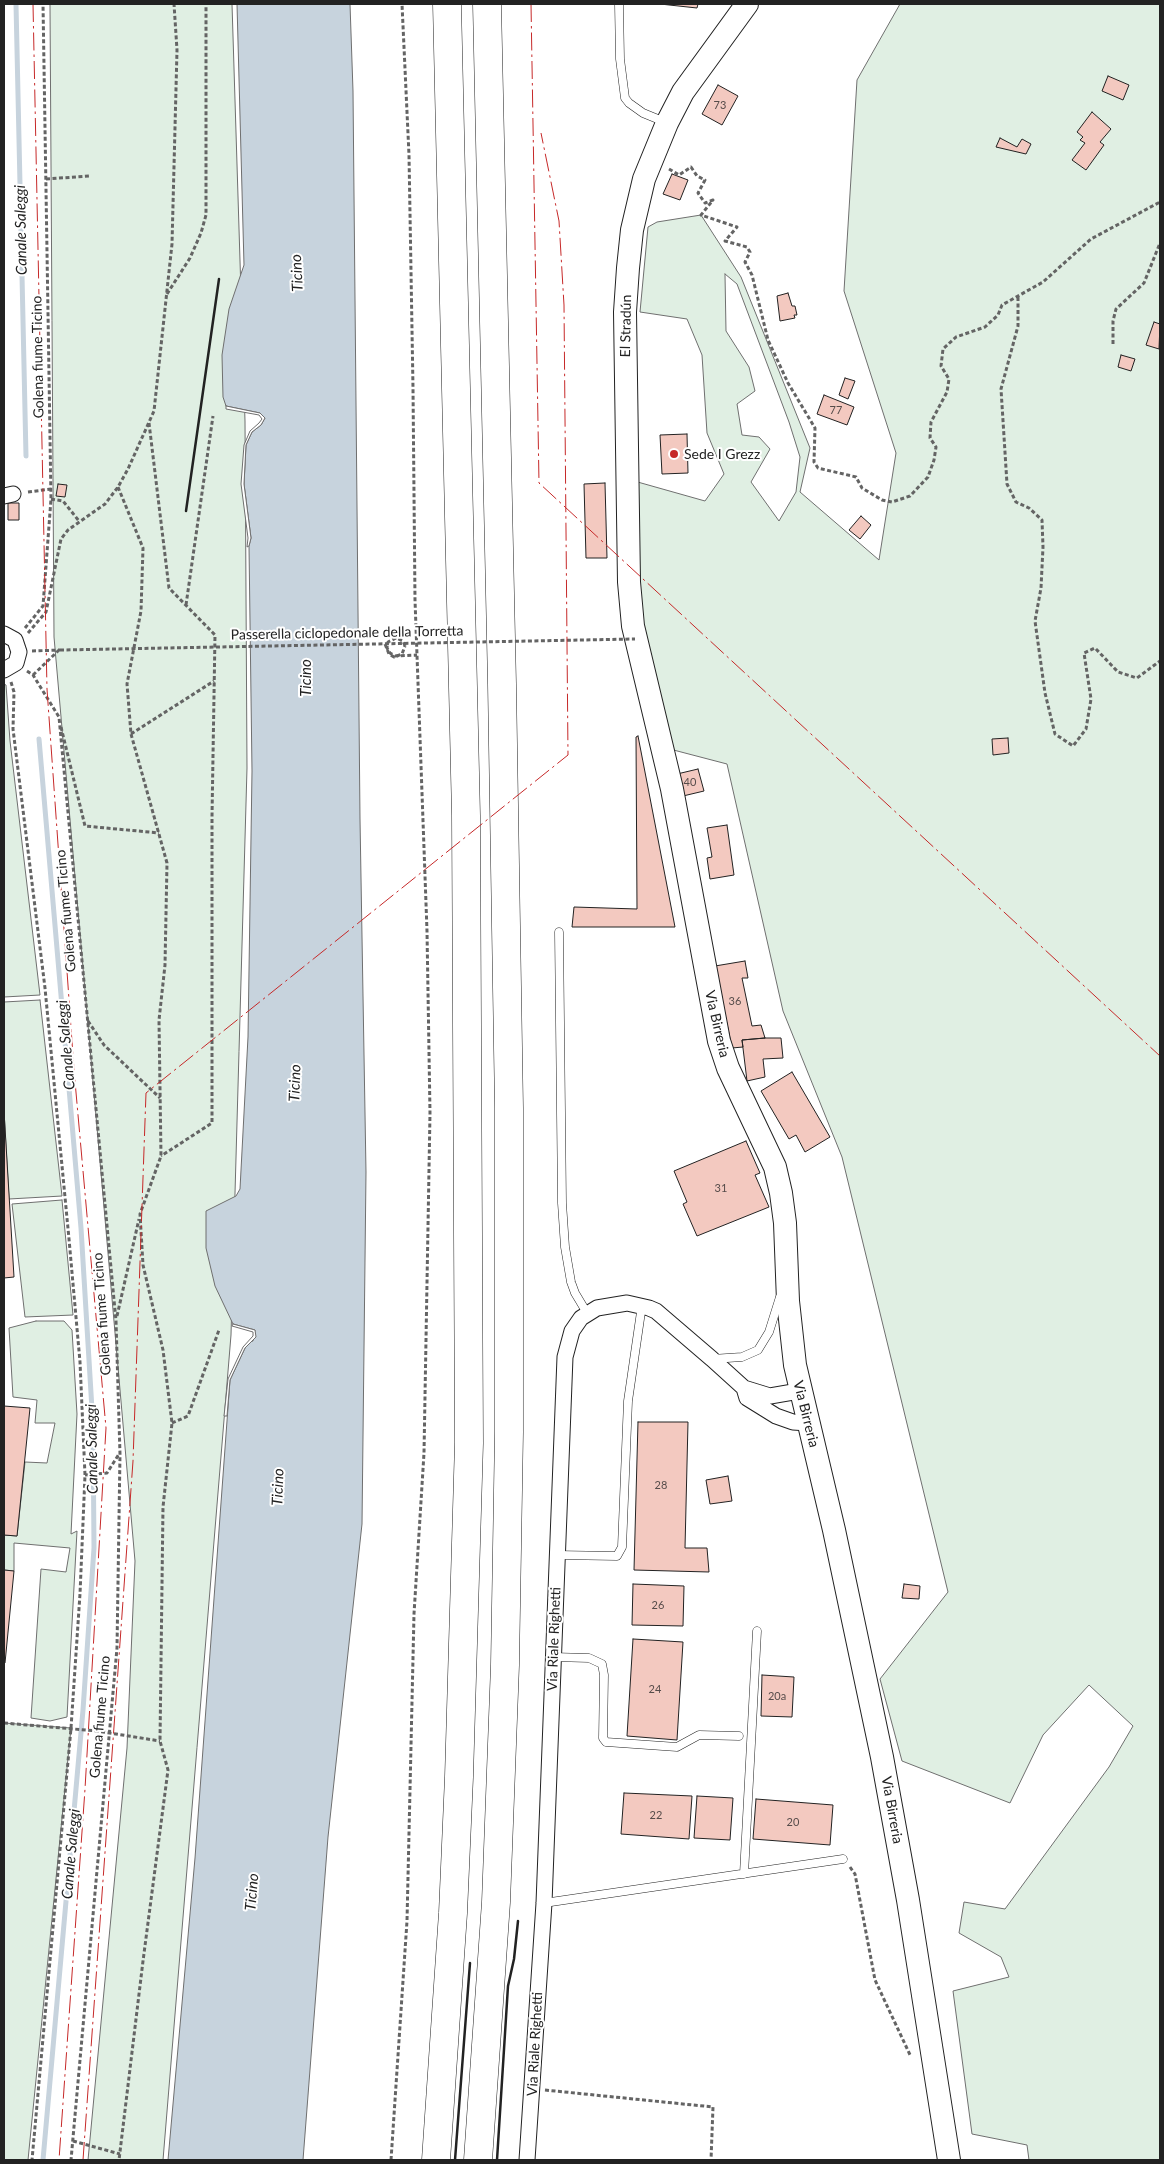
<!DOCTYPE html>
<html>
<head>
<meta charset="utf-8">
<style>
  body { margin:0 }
  #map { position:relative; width:1164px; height:2164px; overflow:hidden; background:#fff; font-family:Lato,sans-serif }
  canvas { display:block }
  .frame { position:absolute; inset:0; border:5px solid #222; pointer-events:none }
</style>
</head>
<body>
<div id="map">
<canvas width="1164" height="2164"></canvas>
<div class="frame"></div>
</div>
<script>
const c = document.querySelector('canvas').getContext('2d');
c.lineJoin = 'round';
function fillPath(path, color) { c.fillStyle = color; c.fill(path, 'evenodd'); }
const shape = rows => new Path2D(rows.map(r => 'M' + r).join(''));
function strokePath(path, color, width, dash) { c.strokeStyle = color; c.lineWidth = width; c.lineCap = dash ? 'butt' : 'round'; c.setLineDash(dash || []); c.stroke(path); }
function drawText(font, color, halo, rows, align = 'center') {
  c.font = font + ' Lato,sans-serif'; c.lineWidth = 4; c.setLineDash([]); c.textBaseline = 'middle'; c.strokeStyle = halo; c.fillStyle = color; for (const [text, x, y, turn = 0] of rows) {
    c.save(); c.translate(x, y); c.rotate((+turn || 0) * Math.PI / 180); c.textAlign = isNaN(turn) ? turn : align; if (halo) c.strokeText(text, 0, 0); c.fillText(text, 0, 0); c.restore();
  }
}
const green = shape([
  [50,4,232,4,245,421,247,768,231,1335,163,2160,88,2160,127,1748,135,1561,54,637,50,4],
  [900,4,1160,4,1160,2160,1029,2160,1027,2145,972,2134,953,1991,1009,1977,1001,1957,959,1933,964,1902,1005,1909,1109,1767,1133,1726,1089,1685,1043,1735,1010,1803,902,1761,880,1679,948,1592,842,1157,783,1011,727,764,662,747,644,677,627,479,705,501,724,474,707,433,702,355,687,319,640,312,648,227,657,222,701,215,741,277,810,448,800,492,879,560,896,453,844,291,857,80,900,4],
  [725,274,737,284,789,422,800,457,796,492,779,521,751,482,770,449,759,437,742,435,737,404,755,391,749,367,726,331,725,274],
  [4,684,6,685,10,741,40,995,4,997,4,684],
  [40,1000,62,1196,9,1199,4,1111,4,1002,40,1000],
  [62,1200,73,1315,25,1317,12,1204,62,1200],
  [36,1321,64,1321,72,1330,77,1414,71,1534,77,1531,67,1717,50,1721,31,1718,41,1569,66,1572,70,1548,14,1543,14,1571,4,1570,4,1535,17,1536,25,1462,47,1463,55,1423,35,1423,37,1400,13,1397,9,1328,36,1321],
  [4,1723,71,1728,28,2160,4,2160,4,1723]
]);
const water = shape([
  [237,4,350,4,353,91,360,819,366,1172,362,1524,328,1837,303,2160,168,2160,195,1858,230,1380,245,1348,249,1342,253,1341,255,1330,233,1324,215,1286,206,1248,206,1211,236,1196,240,1189,248,1037,252,771,249,546,251,538,244,484,246,445,252,432,261,425,265,418,260,413,226,406,223,397,222,355,229,309,244,265,237,4]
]);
const pier = shape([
  [226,406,260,413,265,418,261,425,252,432,246,445,244,484,251,538,249,546,247,547,248,538,241,484,244,445,250,431,259,423,262,419,259,415,226,409,226,406],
  [233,1324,255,1330,256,1337,245,1348,230,1380,227,1416,224,1416,228,1379,243,1347,253,1336,253,1332,232,1326,233,1324]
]);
const stream = shape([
  [16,4,26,456],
  [39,739,81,1228,93,1426,94,1548,83,1710,43,2160]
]);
const building = shape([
  [660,4,698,4,697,8,660,4],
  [1108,76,1129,85,1123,100,1102,91,1108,76],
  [718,85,738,96,722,125,702,114,718,85],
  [1092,112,1111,129,1100,142,1104,145,1086,170,1072,160,1085,143,1080,140,1083,137,1077,132,1092,112],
  [1000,138,1017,147,1022,139,1031,144,1026,154,996,147,1000,138],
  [672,174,688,180,680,200,663,194,672,174],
  [788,293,792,306,795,306,797,315,794,315,795,318,780,321,777,296,788,293],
  [1154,322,1160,324,1159,349,1146,345,1154,322],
  [1121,355,1135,359,1131,371,1118,367,1121,355],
  [845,378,855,381,848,399,839,395,845,378],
  [824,395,854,407,847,425,817,414,824,395],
  [687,434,688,473,662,474,660,435,687,434],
  [605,483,607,558,586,558,584,484,605,483],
  [58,484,67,485,65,497,56,496,58,484],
  [8,503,19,503,19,520,8,520,8,503],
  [861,516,871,525,860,539,849,530,861,516],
  [638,736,675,927,572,927,574,907,637,909,636,737,638,736],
  [1008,738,1009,753,993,755,992,739,1008,738],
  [698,769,704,791,683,796,677,774,698,769],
  [727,825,734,875,710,879,707,858,712,857,707,828,727,825],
  [745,961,748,978,742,978,752,1026,761,1025,765,1038,742,1040,743,1047,732,1048,715,966,745,961],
  [765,1038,781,1038,783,1058,763,1059,765,1077,747,1081,742,1040,765,1038],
  [792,1072,830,1137,805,1152,796,1135,789,1139,761,1091,792,1072],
  [4,1111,14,1277,4,1278,4,1111],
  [746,1141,760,1173,755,1175,769,1207,697,1236,683,1204,687,1202,674,1171,746,1141],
  [4,1406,30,1408,17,1536,4,1535,4,1406],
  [638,1422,688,1422,685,1548,707,1548,709,1572,634,1570,638,1422],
  [728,1476,732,1501,710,1504,706,1480,728,1476],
  [4,1570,14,1571,5,1663,4,1662,4,1570],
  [633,1584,684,1586,683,1626,632,1625,633,1584],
  [904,1584,920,1586,919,1599,902,1598,904,1584],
  [633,1639,683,1642,677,1740,627,1736,633,1639],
  [762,1675,794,1677,792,1717,761,1716,762,1675],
  [624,1793,692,1796,689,1839,621,1834,624,1793],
  [697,1796,733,1798,730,1840,694,1838,697,1796],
  [756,1799,833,1805,830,1845,753,1839,756,1799]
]);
const path = shape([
  [669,169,679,175,691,167,697,176,705,180,698,193,705,203,713,200,701,215,737,227,725,241,747,247,750,252,745,262,752,275,768,340,788,383,815,428,814,462,818,468,856,477,862,488,882,500,892,502,910,496,928,477,934,460,936,447,930,438,931,422,947,392,949,379,941,366,943,349,956,337,985,327,998,315,1002,305,1043,282,1091,239,1160,202],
  [46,179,90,176],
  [167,294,190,258,201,233,206,215,206,4],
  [1018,297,1018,326,1001,389,1007,484,1016,502,1029,508,1042,520,1043,547,1041,588,1035,621,1045,693,1055,734,1073,746,1086,729,1091,699,1084,653,1095,648,1118,672,1137,678,1160,661],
  [1113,344,1113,321,1116,309,1144,283,1160,243],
  [149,423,169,588,215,635,212,817,212,1123,161,1156],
  [118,487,143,548,141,611,127,684,131,734,167,863,165,965,159,1020,161,1156,140,1214,143,1265,163,1350,172,1423,163,1507,160,1741,168,1770,143,1961,119,2160],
  [28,492,51,489],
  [51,499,63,501,79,521],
  [186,605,213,416],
  [25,628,43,606,51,499,43,4],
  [28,633,46,612,61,539,68,530,105,504,118,487,128,469,154,411,172,244,177,50,174,4],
  [405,646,403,641,396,638,388,642,387,648,390,653,395,656,417,655],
  [32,651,60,650],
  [27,671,33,675,59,717,116,1321,120,1454,117,1648,71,2160],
  [33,675,59,650],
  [11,682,14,692,13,729,45,988,69,1239,80,1362,85,1475,80,1594,71,1728,32,2160],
  [61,727,85,826,159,833],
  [131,734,214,681],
  [88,1021,104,1045,160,1098],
  [117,1316,139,1219],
  [172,1423,188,1416,219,1330],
  [85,1475,107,1473,119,1454],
  [4,1723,97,1731,160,1741],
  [850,1867,855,1874,875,1980,911,2057],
  [545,2090,713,2107,711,2160],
  [73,2141,120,2154],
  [391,2160,407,1921,414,1614,424,1453,430,1113,427,931,415,600,413,388,409,155,402,4]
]);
const lane = shape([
  [619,4,620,59,625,98,629,103,643,113,665,122],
  [559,932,562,1203,565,1247,571,1282,575,1293,587,1313],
  [712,1359,742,1357,758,1350,769,1332,780,1297],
  [557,1555,617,1556,622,1547,628,1401,642,1305],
  [553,1657,589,1658,602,1664,604,1675,603,1738,606,1742,677,1747,699,1735,739,1736],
  [744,1874,757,1631],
  [544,1903,843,1859]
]);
const street = shape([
  [4,496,13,494],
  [4,634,15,640,19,652,16,663,4,670],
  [744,1388,770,1396,799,1391],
  [527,2160,544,1903,565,1357,572,1331,581,1318,597,1308,627,1303,649,1308,656,1311,712,1359,744,1388,747,1398,776,1416,793,1422,808,1423]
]);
const secondary = shape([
  [747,4,683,92,667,123,644,179,632,230,628,268,625,312,629,582,633,626,672,789,719,1041,728,1068,775,1167,781,1193,785,1223,788,1301,795,1365,834,1530,882,1757,908,1900,949,2160]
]);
const highway = shape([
  [436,2160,453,1913,459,1777,469,1443,466,815,447,4],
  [478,2160,496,1902,505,1665,509,1432,509,1108,502,684,487,4]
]);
const pathBridge = shape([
  [385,644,389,654,394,657,402,654,405,646],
  [60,650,635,639]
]);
const wall = shape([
  [186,511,219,279],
  [455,2160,470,1963],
  [497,2160,508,1986,514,1959,518,1921]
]);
const power = shape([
  [33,4,47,689,74,1070,106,1428,85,1789,59,2160],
  [531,4,539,483,1160,1056],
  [83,2160,133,1461,146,1093,568,755,564,305,559,221,541,133]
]);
const markers = [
  [674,454,5,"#c62828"]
];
const numberNames = [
  ["73",720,105],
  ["77",836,410],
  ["40",690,782],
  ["36",735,1001],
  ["31",721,1188],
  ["28",661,1485],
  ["26",658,1605],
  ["24",655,1689],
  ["20a",777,1696],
  ["22",656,1815],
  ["20",793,1822]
];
const streetNames = [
  ["El Stradún",626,326,-89],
  ["Golena fiume Ticino",38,357,-91],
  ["Passerella ciclopedonale della Torretta",347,633,-1],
  ["Golena fiume Ticino",66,911,-95],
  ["Via Birreria",717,1024,77],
  ["Golena fiume Ticino",102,1314,-94],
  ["Via Birreria",806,1414,76],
  ["Via Riale Righetti",554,1639,-88],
  ["Golena fiume Ticino",100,1717,-85],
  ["Via Birreria",892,1810,80],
  ["Via Riale Righetti",535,2044,-87]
];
const poiNames = [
  ["Sede I Grezz",684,454]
];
const waterNames = [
  ["Canale Saleggi",21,230,-91],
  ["Ticino",297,273,-93],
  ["Ticino",306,678,-90],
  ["Canale Saleggi",66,1045,-95],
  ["Ticino",295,1083,-88],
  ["Canale Saleggi",92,1449,-91],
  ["Ticino",278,1487,-88],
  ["Canale Saleggi",71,1854,-85],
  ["Ticino",252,1892,-85]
];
fillPath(green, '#e0efe3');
strokePath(green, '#6f6f6f', 1);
fillPath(water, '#c7d3dd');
strokePath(water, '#6f6f6f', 1);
fillPath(pier, '#fff');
strokePath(pier, '#6f6f6f', 1);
strokePath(stream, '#c7d3dd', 5);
fillPath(building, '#f3c9c0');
strokePath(building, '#222', 1);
strokePath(lane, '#222', 9);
strokePath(street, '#222', 17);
strokePath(secondary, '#222', 24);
strokePath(highway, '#222', 29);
strokePath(path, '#646464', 3, [4, 2.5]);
strokePath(lane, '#fff', 8);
strokePath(street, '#fff', 15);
strokePath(secondary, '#fff', 22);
strokePath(highway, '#fff', 28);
strokePath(pathBridge, '#646464', 3, [4, 2.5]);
strokePath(wall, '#222', 2.5);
strokePath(power, '#c62828', 1, [18, 4, 2.5, 4]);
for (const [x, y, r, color] of markers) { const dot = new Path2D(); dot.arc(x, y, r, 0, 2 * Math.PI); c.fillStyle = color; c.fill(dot); strokePath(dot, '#fff', 2); }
drawText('11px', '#564c4a', null, numberNames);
drawText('14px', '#222', '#fff', streetNames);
drawText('14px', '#222', '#fff', poiNames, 'left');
drawText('italic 15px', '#222', '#fff', waterNames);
</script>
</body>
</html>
